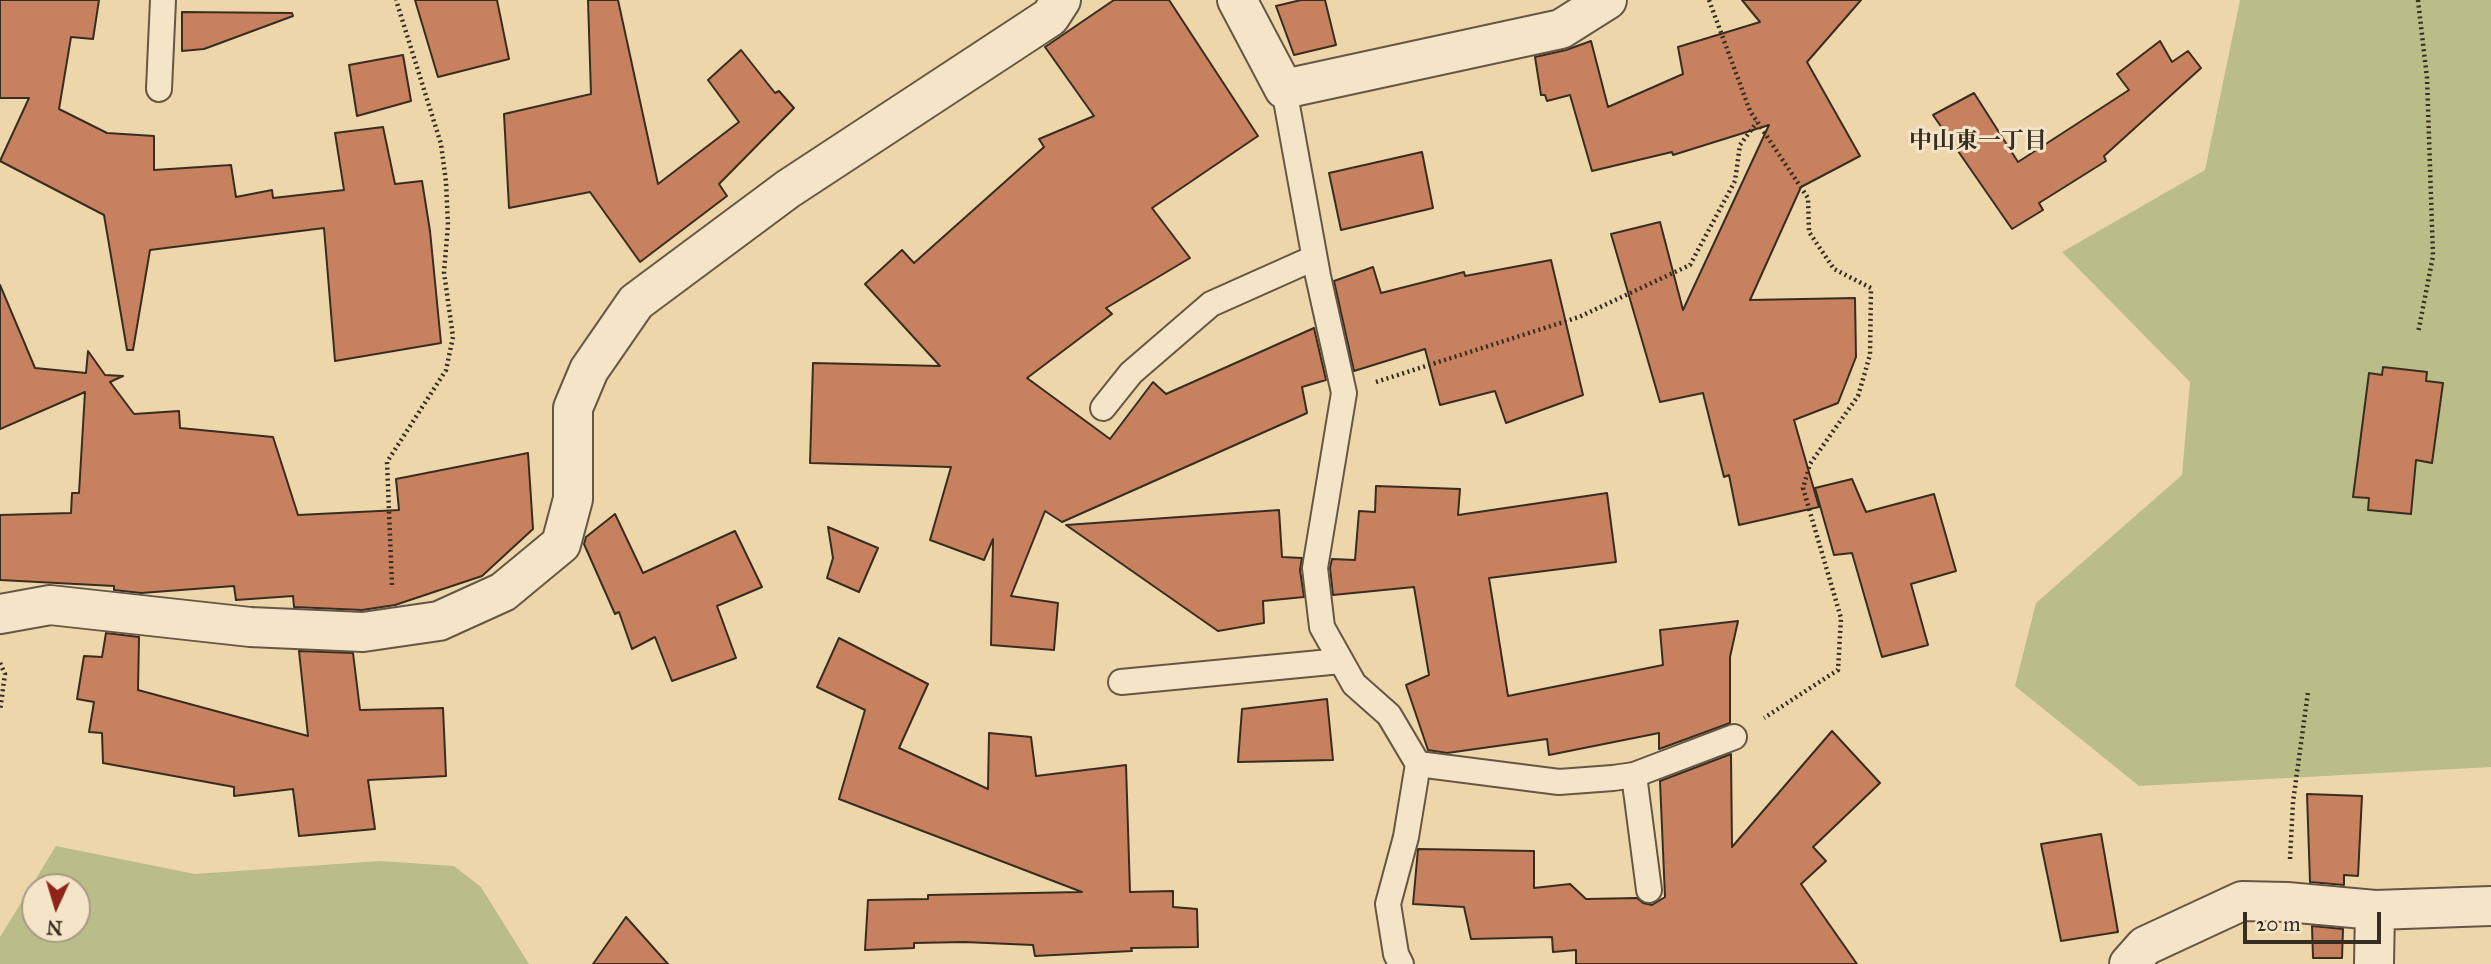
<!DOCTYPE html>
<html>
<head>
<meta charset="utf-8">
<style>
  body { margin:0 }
  #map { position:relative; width:2491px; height:964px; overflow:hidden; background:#eed6ab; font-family:"IM FELL Great Primer",serif }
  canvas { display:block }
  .north { position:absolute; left:21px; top:873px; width:70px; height:70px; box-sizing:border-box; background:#f4e4c8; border:2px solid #a89b85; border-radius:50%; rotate:184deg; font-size:19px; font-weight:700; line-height:28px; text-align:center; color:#372d20 }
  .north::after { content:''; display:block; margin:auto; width:24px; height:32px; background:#8f2418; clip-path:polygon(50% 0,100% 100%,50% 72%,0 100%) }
  .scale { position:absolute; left:2243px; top:912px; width:138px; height:32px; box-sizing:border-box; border:4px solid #372d20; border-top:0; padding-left:9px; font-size:21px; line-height:24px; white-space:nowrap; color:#372d20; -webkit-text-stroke:5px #f4e4c8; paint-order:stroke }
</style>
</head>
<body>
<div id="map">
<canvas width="2491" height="964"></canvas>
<div class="north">N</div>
<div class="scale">20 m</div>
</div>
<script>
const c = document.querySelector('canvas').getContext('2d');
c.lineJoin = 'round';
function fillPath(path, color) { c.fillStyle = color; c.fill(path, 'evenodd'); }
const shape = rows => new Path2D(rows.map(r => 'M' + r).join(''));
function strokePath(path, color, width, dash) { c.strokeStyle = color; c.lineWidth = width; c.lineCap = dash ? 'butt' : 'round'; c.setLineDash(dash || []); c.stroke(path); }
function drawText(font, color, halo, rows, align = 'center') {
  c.font = font + ' "IM FELL Great Primer","Noto Serif JP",serif'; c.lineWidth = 6; c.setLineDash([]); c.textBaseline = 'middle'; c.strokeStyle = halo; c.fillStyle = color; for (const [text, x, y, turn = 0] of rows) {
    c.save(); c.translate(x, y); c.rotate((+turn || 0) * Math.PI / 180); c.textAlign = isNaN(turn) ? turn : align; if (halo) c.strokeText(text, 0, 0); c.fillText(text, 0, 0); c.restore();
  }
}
const green = shape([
  [2240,0,2491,0,2491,767,2139,786,2015,686,2036,603,2182,475,2190,382,2062,252,2205,170],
  [56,846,195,874,380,861,454,866,481,887,529,964,0,964,0,937],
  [77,887,77,929,35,929,35,887]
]);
const building = shape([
  [0,0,99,0,93,39,71,37,59,109,107,133,154,136,154,170,231,165,236,197,272,190,273,198,344,190,335,133,383,127,395,184,422,181,430,231,441,343,335,361,324,228,150,250,133,350,127,350,104,215,0,161,29,98,0,98,0,0],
  [415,0,497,0,509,59,438,77,415,0],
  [588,0,618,0,658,184,739,122,708,80,741,50,775,93,779,91,794,108,719,184,727,196,640,262,590,192,509,208,504,114,591,94,588,0],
  [1114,0,1169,0,1258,136,1152,208,1190,258,1106,308,1112,314,1027,378,1110,439,1153,382,1166,394,1314,328,1326,380,1302,387,1307,413,1062,522,1045,511,1011,596,1058,603,1054,650,991,645,993,539,984,560,930,540,951,467,810,463,813,363,940,366,865,284,902,250,914,263,1044,147,1039,139,1094,116,1045,47,1114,0],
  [1301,0,1325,0,1336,45,1294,55,1276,6,1301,0],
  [1742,0,1861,0,1807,62,1860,156,1801,187,1750,300,1855,298,1856,357,1838,403,1794,420,1819,507,1739,525,1729,475,1724,477,1703,393,1660,402,1611,234,1660,222,1683,310,1769,125,1673,155,1672,152,1592,171,1570,95,1547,101,1545,95,1541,95,1535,57,1566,50,1591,41,1608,107,1683,74,1678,47,1760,22,1742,0],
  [182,12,292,13,293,16,204,49,182,51,182,12],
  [2160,41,2172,62,2188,51,2201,68,2104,156,2106,161,2039,203,2043,210,2012,229,1933,115,1974,93,2018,162,2129,90,2117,74,2160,41],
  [403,55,411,101,357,116,349,65,403,55],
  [1422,152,1433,208,1341,230,1329,173,1422,152],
  [1551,260,1583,395,1506,423,1495,391,1440,405,1425,349,1354,371,1334,281,1373,267,1381,293,1464,272,1465,276,1551,260],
  [0,285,35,368,86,373,88,351,105,375,123,376,110,382,134,414,179,411,180,428,273,437,298,515,399,510,396,479,528,453,533,529,482,576,395,605,362,610,294,607,293,596,236,600,234,586,141,593,114,590,114,586,0,580,0,515,71,513,72,493,79,493,85,392,0,429,0,285],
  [2383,367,2427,372,2426,381,2443,383,2432,463,2416,460,2411,514,2368,510,2369,498,2353,497,2369,373,2382,375,2383,367],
  [1852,479,1866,512,1934,494,1956,571,1911,584,1928,645,1882,657,1852,553,1834,555,1815,488,1852,479],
  [1376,486,1460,489,1458,515,1607,493,1616,562,1489,578,1508,696,1663,665,1660,630,1738,621,1730,657,1730,723,1659,749,1659,733,1549,755,1547,739,1447,753,1428,750,1406,685,1429,675,1414,587,1333,595,1330,568,1332,559,1355,560,1359,511,1375,512,1376,486],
  [1279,510,1282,557,1302,558,1300,570,1304,597,1263,601,1264,623,1218,631,1066,525,1279,510],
  [615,514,643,573,735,531,762,587,717,606,736,658,672,681,655,637,632,649,619,612,615,614,584,544,586,537,615,514],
  [828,527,878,548,859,592,827,578,833,558,828,527],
  [106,633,139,637,138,690,308,736,299,651,353,653,360,710,443,708,446,776,368,780,375,829,299,836,293,789,234,796,234,787,103,763,102,733,89,732,94,702,77,699,84,656,102,657,106,633],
  [839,638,928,684,899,748,988,789,989,733,1031,737,1036,776,1126,765,1130,892,1173,891,1173,907,1197,909,1198,947,1131,948,1132,951,1035,956,1033,945,964,942,914,943,914,948,865,950,868,900,928,899,928,895,1082,892,839,799,865,710,817,687,839,638],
  [1327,699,1333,760,1238,762,1242,709,1327,699],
  [1832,731,1880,783,1813,847,1826,861,1801,884,1857,964,1576,964,1576,950,1553,952,1552,937,1471,939,1464,907,1413,904,1418,849,1534,851,1534,888,1570,884,1586,899,1637,898,1643,903,1652,905,1665,897,1660,781,1731,754,1732,847,1832,731],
  [2307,794,2362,796,2358,876,2344,875,2344,885,2310,882,2307,794],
  [2101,834,2118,932,2061,941,2041,844,2101,834],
  [626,917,668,964,593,964,626,917],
  [2312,926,2343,929,2342,958,2313,958,2312,926]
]);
const path = shape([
  [1709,0,1750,111,1808,198,1809,232,1834,269,1871,288,1870,355,1858,396,1810,464,1803,488,1841,618,1838,670,1764,718],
  [2418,0,2427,78,2433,256,2418,333],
  [1376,382,1579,317,1690,265,1735,181,1740,145,1757,122],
  [392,585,387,462,446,370,453,337,444,272,448,225,446,182,441,144,396,0],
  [0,663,5,674,0,711],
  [2290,859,2293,802,2308,692]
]);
const lane = shape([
  [159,89,163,0],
  [1284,89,1318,276,1344,393,1315,568,1322,627,1354,684,1389,715,1418,764,1406,837,1388,904,1396,954,1401,964],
  [1103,408,1131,373,1211,304,1314,258],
  [1121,682,1341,661],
  [1418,764,1559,782,1613,778,1634,775,1734,737],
  [1634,775,1649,890]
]);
const street = shape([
  [1237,0,1284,89,1561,29,1607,0],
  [0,614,50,605,250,627,363,632,439,621,503,592,561,544,573,499,573,408,589,370,636,302,788,189,1050,17,1061,0],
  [2129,964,2145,946,2242,901,2287,902,2375,910,2491,906],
  [2374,964,2375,910]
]);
const neighbourhoodNames = [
  ["中山東一丁目",1978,142]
];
fillPath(green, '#babd88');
fillPath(building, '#c8815f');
strokePath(building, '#372d20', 2);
strokePath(lane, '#655743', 28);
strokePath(street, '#655743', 42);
strokePath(path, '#372d20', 4.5, [2, 3.5]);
strokePath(lane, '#f4e4c8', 24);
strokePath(street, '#f4e4c8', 38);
drawText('bold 23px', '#372d20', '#f4e4c8', neighbourhoodNames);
</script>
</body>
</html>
